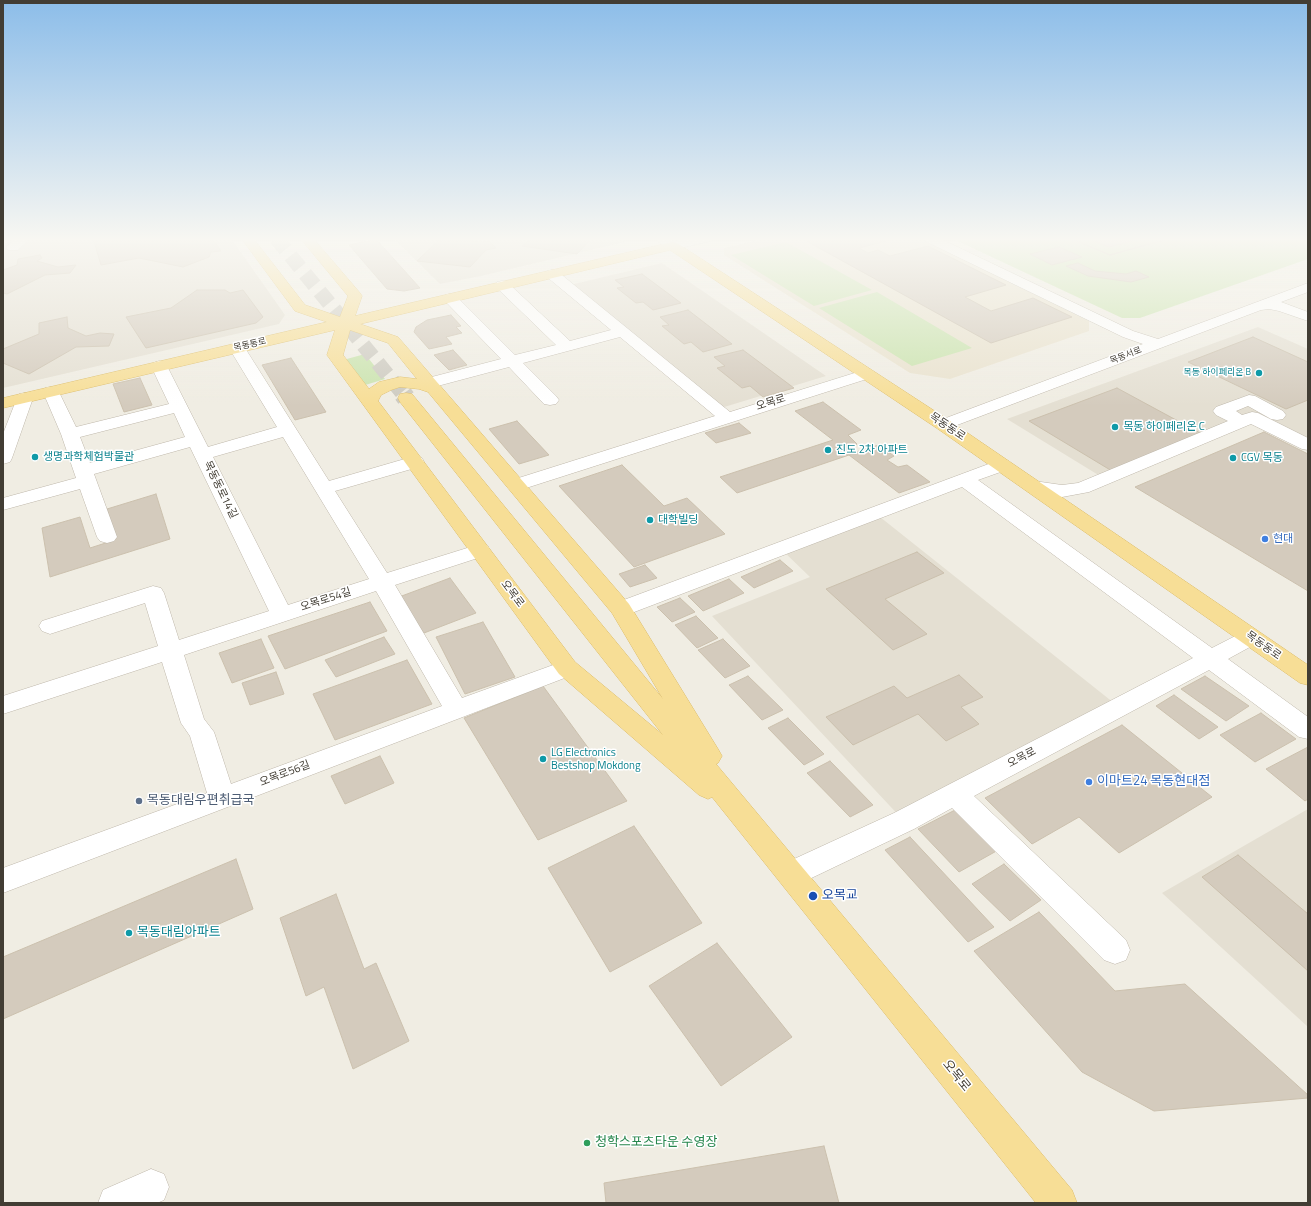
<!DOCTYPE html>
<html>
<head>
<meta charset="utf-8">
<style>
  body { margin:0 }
  #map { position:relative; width:1311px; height:1206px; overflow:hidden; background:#f0ede3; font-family:"Titillium Web",sans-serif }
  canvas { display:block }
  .frame { position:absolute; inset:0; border:4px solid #423d34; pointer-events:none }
</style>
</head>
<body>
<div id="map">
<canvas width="1311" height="1206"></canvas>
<div class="frame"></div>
</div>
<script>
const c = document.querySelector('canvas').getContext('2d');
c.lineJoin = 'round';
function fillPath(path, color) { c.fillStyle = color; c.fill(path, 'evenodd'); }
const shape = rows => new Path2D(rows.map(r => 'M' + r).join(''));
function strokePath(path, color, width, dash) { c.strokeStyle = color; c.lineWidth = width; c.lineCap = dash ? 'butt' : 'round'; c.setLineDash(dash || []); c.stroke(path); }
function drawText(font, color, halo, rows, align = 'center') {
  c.font = font + ' "Titillium Web","Noto Sans KR",sans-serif'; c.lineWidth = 3; c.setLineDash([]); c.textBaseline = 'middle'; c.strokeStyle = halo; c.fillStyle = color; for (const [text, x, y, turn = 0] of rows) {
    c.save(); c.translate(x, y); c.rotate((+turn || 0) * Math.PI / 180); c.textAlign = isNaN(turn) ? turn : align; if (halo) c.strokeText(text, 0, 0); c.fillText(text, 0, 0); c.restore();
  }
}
const residential = shape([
  [31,238,231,238,285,315,279,324,3,388,3,243],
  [393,238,618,238,625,242,481,276,440,284],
  [662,263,826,376,721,408,570,285],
  [1258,327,1308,349,1308,441,1252,413,1100,476,1007,419],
  [875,513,1119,707,904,821,712,616,810,577,781,549],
  [1308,809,1308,1027,1162,893]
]);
const education = shape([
  [767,238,920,238,1089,321,1089,331,950,379,910,373,724,255,724,248]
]);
const green = shape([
  [951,238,1299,238,1308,241,1308,259,1140,318,1122,318],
  [786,242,872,290,814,306,731,255],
  [877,292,972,348,912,366,819,308],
  [365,354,385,379,362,386,343,360]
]);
const building = shape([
  [93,238,212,238,221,251,211,252,209,257,183,267,139,258,101,265,93,238],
  [441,238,481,242,489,241,496,248,486,250,470,267,417,261,441,238],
  [532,238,592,238,577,254,522,246,532,238],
  [801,238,898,238,859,248,868,253,878,250,890,256,928,246,1006,285,965,297,991,311,1033,298,1072,317,991,343,801,238],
  [1070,238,1087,238,1109,247,1143,238,1171,238,1110,255,1070,238],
  [1070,238,1171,238,1110,255,1070,238],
  [376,239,420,288,404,291,387,289,349,245,376,239],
  [1059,247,1082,257,1052,265,1030,254,1059,247],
  [40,255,42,258,37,261,58,267,76,265,70,273,45,275,7,294,3,293,3,270,17,265,18,259,40,255],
  [1078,263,1095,271,1126,274,1136,271,1149,277,1131,282,1088,276,1066,266,1078,263],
  [642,274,681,303,653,310,643,302,636,303,617,288,624,287,615,280,642,274],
  [197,290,225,290,230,293,243,290,263,317,256,323,146,348,126,317,171,308,197,290],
  [688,310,732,344,703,352,691,342,684,344,662,326,669,325,660,317,688,310],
  [451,315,461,326,456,327,462,333,446,337,452,344,429,349,414,332,416,327,427,320,451,315],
  [67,317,68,328,86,336,100,333,114,334,109,346,76,347,29,374,3,363,3,349,39,334,39,323,67,317],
  [1253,337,1308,362,1308,400,1286,409,1188,362,1253,337],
  [453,350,467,365,449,370,434,355,453,350],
  [743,350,794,388,763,397,750,386,742,388,717,368,725,366,714,357,743,350],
  [291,358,326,412,295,420,262,365,291,358],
  [140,378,152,405,124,412,113,384,140,378],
  [1117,388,1202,434,1112,471,1029,421,1117,388],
  [823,402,861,430,848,435,857,444,850,448,856,452,879,445,894,456,887,460,898,467,907,465,930,482,899,493,849,455,737,493,720,477,833,440,795,411,823,402],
  [517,421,549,455,519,464,489,429,517,421],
  [739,423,751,433,716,443,705,433,739,423],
  [1264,432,1308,454,1308,591,1135,487,1264,432],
  [622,465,664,506,687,498,725,534,634,567,559,486,622,465],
  [156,494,170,539,50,577,42,528,80,517,90,548,115,540,107,509,156,494],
  [917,552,944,573,885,599,927,634,893,650,826,589,917,552],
  [780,560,793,571,754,588,741,577,780,560],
  [645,565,657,578,630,587,619,574,645,565],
  [450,578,476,613,424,633,399,597,450,578],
  [729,579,744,593,703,611,688,596,729,579],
  [680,598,695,612,672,622,657,607,680,598],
  [370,602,387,631,285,669,268,636,370,602],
  [696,616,718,638,697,648,675,625,696,616],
  [483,622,515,677,465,694,436,637,483,622],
  [384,637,395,654,336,677,325,660,384,637],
  [261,639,274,668,232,683,219,653,261,639],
  [723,639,750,666,725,678,698,650,723,639],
  [407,660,432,704,335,740,313,694,407,660],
  [276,672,284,694,250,705,242,683,276,672],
  [959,675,983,697,961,707,979,724,946,741,918,714,853,745,826,717,894,686,907,698,959,675],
  [748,676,783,710,762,720,729,685,748,676],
  [1205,676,1249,706,1226,721,1181,689,1205,676],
  [543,686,627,801,538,840,464,718,543,686],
  [1174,695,1218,727,1199,739,1156,706,1174,695],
  [1261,713,1296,739,1255,762,1220,735,1261,713],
  [788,718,824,754,804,765,768,728,788,718],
  [1122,725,1212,797,1119,853,1079,817,1032,844,985,798,1122,725],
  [1308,747,1308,799,1305,801,1266,769,1308,747],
  [380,756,394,783,345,804,331,776,380,756],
  [830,761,873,805,850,817,807,773,830,761],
  [959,808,1000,849,959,872,918,829,959,808],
  [634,826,702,923,610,972,548,868,634,826],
  [910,837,994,927,968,942,885,850,910,837],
  [1238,855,1308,914,1308,971,1202,877,1238,855],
  [236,859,253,909,3,1019,3,957,236,859],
  [1004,864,1041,900,1010,921,972,884,1004,864],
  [336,894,364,969,376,963,409,1041,353,1069,324,987,306,996,280,918,336,894],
  [1039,912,1115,991,1185,984,1308,1095,1308,1098,1154,1111,1082,1072,974,951,1039,912],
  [717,943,792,1037,721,1086,649,986,717,943],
  [824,1146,839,1203,606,1203,604,1183,824,1146]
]);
const majorTunnelFar1 = shape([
  [276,238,404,395]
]);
const majorTunnel = shape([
  [403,394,406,398]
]);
const minor = shape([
  [16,238,30,238,18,250,8,250,6,247,16,238],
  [654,238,669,238,674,241,691,238,713,238,711,241,672,250,667,249,654,238],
  [924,238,939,238,1133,331,1158,339,1308,283,1308,292,1281,302,1308,312,1308,321,1279,311,1269,309,1261,310,944,430,938,429,935,425,938,421,1143,344,1123,337,925,241,924,238],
  [552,270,557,271,730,412,861,371,867,369,873,371,875,374,873,377,523,489,516,491,509,489,506,485,509,481,715,416,620,337,523,363,556,396,559,400,556,404,550,405,544,404,509,367,430,388,424,387,422,383,424,379,501,359,445,301,443,298,445,295,450,294,455,295,515,355,556,345,497,288,495,285,497,282,502,281,507,282,570,341,611,330,547,277,545,274,547,271,552,270],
  [237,343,243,345,245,348,329,481,415,456,422,458,424,462,422,466,335,491,387,573,480,544,487,545,490,550,487,555,395,585,462,698,567,660,575,662,579,668,575,674,3,893,3,868,207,793,190,736,181,723,162,662,3,714,3,696,158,646,145,603,50,634,42,631,39,626,42,621,153,586,161,588,164,593,179,640,269,611,190,447,94,474,117,537,114,541,107,543,100,541,97,537,80,489,3,510,3,498,76,478,61,434,43,392,45,388,51,387,57,388,76,427,169,404,151,366,153,363,159,361,165,363,167,366,208,447,277,427,229,348,231,345,237,343],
  [174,413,185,437,90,463,80,437,174,413],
  [283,437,369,579,288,605,213,457,283,437],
  [376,591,442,706,231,784,214,732,204,719,184,655,376,591],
  [25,393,31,394,33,398,12,458,10,462,3,464,3,434,17,398,19,394,25,393],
  [1249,395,1255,396,1283,411,1286,415,1283,419,1277,420,1271,419,1248,406,1236,411,1242,415,1252,412,1258,413,1308,438,1308,450,1302,449,1251,424,1089,492,1062,497,1027,491,1024,487,1027,483,1034,481,1062,485,1078,483,1228,421,1216,415,1213,411,1216,407,1249,395],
  [1002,459,1009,461,1011,465,1009,469,978,480,1212,648,1243,632,1251,629,1259,632,1262,637,1259,642,1228,659,1308,717,1308,739,1299,737,1209,670,974,796,1126,940,1130,950,1126,960,1115,964,1104,960,952,808,914,829,801,883,791,886,781,883,777,874,781,865,894,813,1193,658,962,487,629,614,621,616,613,614,610,609,613,604,1002,459],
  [151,1169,164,1174,169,1187,164,1200,157,1203,98,1203,103,1190,151,1169]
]);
const major = shape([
  [241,238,253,238,305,305,340,317,348,296,300,238,313,238,360,293,362,296,355,316,672,242,677,243,950,421,1308,665,1308,685,1300,683,938,429,670,250,360,324,398,337,629,604,718,749,722,756,718,763,716,764,1072,1190,1077,1203,1036,1203,712,797,708,799,699,795,559,674,327,355,335,330,3,408,3,398,327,322,295,311,241,238],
  [350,330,388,343,417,379,400,377,379,382,369,389,343,355,350,330],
  [400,387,419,389,428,392,612,613,663,699,412,394,406,393,400,394,398,398,400,402,663,735,575,662,378,401,381,395,391,390,400,387]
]);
const markers = [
  [1259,373,4,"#0f9aa8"],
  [1115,427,4,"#0f9aa8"],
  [828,450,4,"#0f9aa8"],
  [35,457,4,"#0f9aa8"],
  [1233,458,4,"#0f9aa8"],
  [650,520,4,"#0f9aa8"],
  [1265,539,4,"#3f7fe0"],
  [543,759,4,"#0f9aa8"],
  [1089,782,4,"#3f7fe0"],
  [139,801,4,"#5c6f8a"],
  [813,896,5,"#1a4fb4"],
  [129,933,4,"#0f9aa8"],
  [587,1143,4,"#2e9e5b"]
];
const farStreetnames = [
  ["목동동로",250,345,-13],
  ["목동서로",1126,356,-21]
];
const farCulturenames = [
  ["목동 하이페리온 B",1251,373]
];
const streetNames = [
  ["오목로",771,403,-17],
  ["목동동로",947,427,34],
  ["목동동로14길",220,490,64],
  ["오목로",512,594,53],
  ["오목로54길",326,600,-18],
  ["목동동로",1263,646,35],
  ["오목로",1022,758,-28],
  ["오목로56길",285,774,-21]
];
const cultureNames = [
  ["목동 하이페리온 C",1123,427],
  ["진도 2차 아파트",836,450],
  ["생명과학체험박물관",43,457],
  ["CGV 목동",1241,458],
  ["대학빌딩",658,520],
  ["LG Electronics",551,753],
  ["Bestshop Mokdong",551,766]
];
const shopNames = [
  ["현대",1273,539]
];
const nearShopnames = [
  ["이마트24 목동현대점",1097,782]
];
const nearServicenames = [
  ["목동대림우편취급국",147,801]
];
const nearTransitnames = [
  ["오목교",822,896]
];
const nearCulturenames = [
  ["목동대림아파트",137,933]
];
const nearStreetnames = [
  ["오목로",956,1076,51]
];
const nearLeisurenames = [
  ["청학스포츠타운 수영장",595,1143]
];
fillPath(residential, '#e4dfd2');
fillPath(education, '#e9e2ce');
fillPath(green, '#cae3ae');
fillPath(building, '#d4cbbd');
strokePath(building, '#cbc0ad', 1);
strokePath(majorTunnelFar1, '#cdcac0', 15, [15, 8]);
strokePath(majorTunnel, '#cdcac0', 19, [19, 10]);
strokePath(minor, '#beb7aa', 1);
strokePath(major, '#dbbb67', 1);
fillPath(minor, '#fff');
fillPath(major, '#f7de96');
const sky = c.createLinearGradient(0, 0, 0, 406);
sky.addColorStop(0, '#8cbde9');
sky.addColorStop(0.59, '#f8f7f2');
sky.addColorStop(1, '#f8f7f200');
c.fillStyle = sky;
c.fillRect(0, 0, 1311, 406);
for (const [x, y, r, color] of markers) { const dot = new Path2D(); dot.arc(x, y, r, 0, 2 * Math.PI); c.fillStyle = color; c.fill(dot); strokePath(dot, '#fff', 1.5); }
drawText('9px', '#423d34', '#fff', farStreetnames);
drawText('9px', '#0d838f', '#fff', farCulturenames, 'right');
drawText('11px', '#423d34', '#fff', streetNames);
drawText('11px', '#0d838f', '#fff', cultureNames, 'left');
drawText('11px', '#366cbe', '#fff', shopNames, 'left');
drawText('13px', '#366cbe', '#fff', nearShopnames, 'left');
drawText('13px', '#4e5e75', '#fff', nearServicenames, 'left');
drawText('13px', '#164399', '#fff', nearTransitnames, 'left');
drawText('13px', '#0d838f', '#fff', nearCulturenames, 'left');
drawText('13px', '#423d34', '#fff', nearStreetnames);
drawText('13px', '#27864d', '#fff', nearLeisurenames, 'left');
</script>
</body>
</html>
